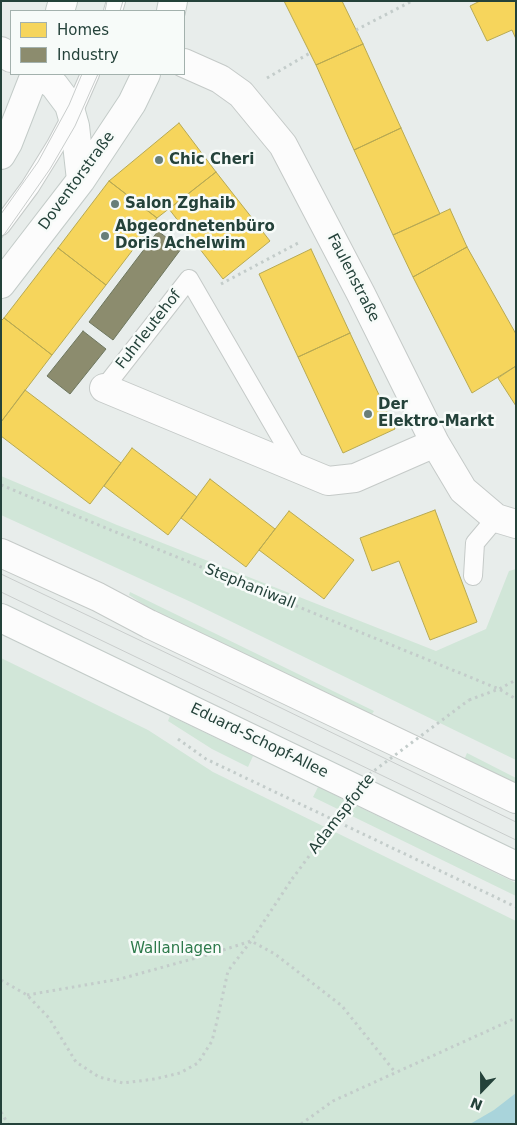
<!DOCTYPE html>
<html>
<head>
<meta charset="utf-8">
<style>
  body { margin:0 }
  #map { position:relative; width:517px; height:1125px; overflow:hidden; background:#e8edeb; font-family:"DejaVu Sans",sans-serif }
  canvas { display:block }
  .frame { position:absolute; inset:0; border:2px solid #24423a; pointer-events:none }
  .legend { position:absolute; left:10px; top:10px; width:175px; height:65px; box-sizing:border-box; background:#f7fbf9; border:1px solid #a3b1ad; margin:0; padding:6px 9px; list-style:none; font-size:15px; color:#24423a }
  .legend li { display:flex; align-items:center; gap:10px; height:25px }
  .legend b { width:25px; border:1px solid #a3b1ad }
  .north { position:absolute; left:457px; top:1065px; width:50px; height:50px; -webkit-text-stroke:4px #f7fbf9; paint-order:stroke; rotate:202deg; font-size:14px; font-weight:700; line-height:20px; text-align:center; color:#24423a }
  .north::after { content:''; display:block; margin:auto; width:18px; height:22px; background:#24423a; clip-path:polygon(50% 0,100% 100%,50% 72%,0 100%) }
</style>
</head>
<body>
<div id="map">
<canvas width="517" height="1125"></canvas>
<div class="frame"></div>
<ul class="legend">
<li><b style="height:14px;background:#f6d55c"></b>Homes</li>
<li><b style="height:14px;background:#8c8c6e"></b>Industry</li>
</ul>
<div class="north">N</div>
</div>
<script>
const c = document.querySelector('canvas').getContext('2d');
c.lineJoin = 'round';
function fillPath(path, color) { c.fillStyle = color; c.fill(path, 'evenodd'); }
const shape = rows => new Path2D(rows.map(r => 'M' + r).join(''));
function strokePath(path, color, width, dash) { c.strokeStyle = color; c.lineWidth = width; c.lineCap = dash ? 'butt' : 'round'; c.setLineDash(dash || []); c.stroke(path); }
function drawText(font, color, halo, rows, align = 'center') {
  c.font = font + ' "DejaVu Sans",sans-serif'; c.lineWidth = 5; c.setLineDash([]); c.textBaseline = 'middle'; c.strokeStyle = halo; c.fillStyle = color; for (const [text, x, y, turn = 0] of rows) {
    c.save(); c.translate(x, y); c.rotate((+turn || 0) * Math.PI / 180); c.textAlign = isNaN(turn) ? turn : align; if (halo) c.strokeText(text, 0, 0); c.fillText(text, 0, 0); c.restore();
  }
}
const green = shape([
  [1,476,117,525,436,651,486,629,509,571,516,569,516,760,191,602,1,515],
  [130,592,374,711,369,719,192,636,129,595],
  [1,658,148,730,213,772,516,921,516,1124,1,1124],
  [170,716,253,756,248,767,212,749,168,721],
  [467,753,516,778,516,790,462,765],
  [318,787,516,883,516,896,313,797]
]);
const water = shape([
  [516,1093,516,1124,470,1124,494,1110]
]);
const homes = shape([
  [284,1,342,1,363,44,316,65,284,1],
  [480,1,516,1,516,39,512,30,487,41,470,6,480,1],
  [363,44,401,128,354,150,316,65,363,44],
  [179,123,216,172,157,218,109,181,179,123],
  [401,128,440,214,393,235,354,150,401,128],
  [216,172,270,241,223,279,169,209,216,172],
  [109,181,157,218,106,285,58,248,109,181],
  [450,209,467,247,413,277,393,235,450,209],
  [467,247,516,334,516,366,472,393,413,277,467,247],
  [58,248,106,285,52,355,4,318,58,248],
  [311,249,350,333,298,357,259,274,311,249],
  [4,318,52,355,1,422,1,321,4,318],
  [350,333,395,429,343,453,298,357,350,333],
  [516,366,516,406,498,378,516,366],
  [25,390,121,463,90,504,1,436,1,422,25,390],
  [132,448,197,497,168,535,104,486,132,448],
  [210,479,275,529,246,567,181,518,210,479],
  [435,510,477,622,430,640,399,561,372,571,360,538,435,510],
  [289,511,354,560,324,599,259,550,289,511]
]);
const industry = shape([
  [158,231,181,249,113,340,89,322,158,231],
  [83,331,106,349,70,394,47,376,83,331]
]);
const path = shape([
  [356,30,412,1],
  [267,78,310,53],
  [221,284,300,242],
  [1,485,499,689,516,699],
  [469,700,499,689,516,680],
  [178,739,206,759,516,907],
  [1,980,27,995,49,1018,76,1062,99,1077,123,1083,155,1079,180,1073,198,1063,212,1041,217,1021,228,971,251,941,292,879],
  [27,995,120,979,214,953,251,941,275,954,342,1006,395,1072],
  [1,1112,8,1124],
  [301,1124,333,1101,516,1018]
]);
const service = shape([
  [113,11,116,1],
  [1,226,30,187,56,145,72,115,90,74],
  [104,388,189,279,299,469],
  [473,576,475,543,496,518]
]);
const minor = shape([
  [1,51,11,58],
  [184,63,220,79,241,94,283,145,361,294,435,443,463,490,496,518,516,524],
  [104,388,328,481,355,478,435,443]
]);
const tertiary = shape([
  [1,553,98,597,149,624,516,799]
]);
const secondary = shape([
  [60,11,63,1],
  [171,11,173,1],
  [38,74,54,85,69,105,75,126,81,180],
  [1,155,8,143,35,74],
  [1,284,81,180,132,103,146,74],
  [1,618,516,866]
]);
const tram = shape([
  [105,11,107,1],
  [120,11,123,1],
  [1,214,38,162,69,105,82,74],
  [1,239,50,169,75,126,98,74],
  [1,574,244,690,516,822],
  [1,592,516,840]
]);
const pathBridge = shape([
  [292,879,371,773,469,700]
]);
const markers = [
  [159,160,5,"#697e78"],
  [115,204,5,"#697e78"],
  [105,236,5,"#697e78"],
  [368,414,5,"#697e78"]
];
const poiNames = [
  ["Chic Cheri",169,160],
  ["Salon Zghaib",125,204],
  ["Abgeordnetenbüro",115,227],
  ["Doris Achelwim",115,244],
  ["Der",378,405],
  ["Elektro-Markt",378,422]
];
const streetNames = [
  ["Doventorstraße",77,181,-54],
  ["Faulenstraße",353,278,63],
  ["Fuhrleutehof",149,330,-52],
  ["Stephaniwall",250,587,22],
  ["Eduard-Schopf-Allee",259,741,26],
  ["Adamspforte",342,814,-52]
];
const parkNames = [
  ["Wallanlagen",176,949]
];
fillPath(green, '#d1e6d8');
fillPath(water, '#a9d4db');
fillPath(homes, '#f6d55c');
strokePath(homes, '#b7a952', 1);
fillPath(industry, '#8c8c6e');
strokePath(industry, '#6d765e', 1);
strokePath(service, '#c5cac8', 20);
strokePath(minor, '#c5cac8', 30);
strokePath(tertiary, '#c5cac8', 30);
strokePath(secondary, '#c3cbc8', 30);
strokePath(path, '#c3ccca', 3, [2.5, 4]);
strokePath(service, '#fcfcfc', 18);
strokePath(minor, '#fcfcfc', 28);
strokePath(tertiary, '#fcfcfc', 28);
strokePath(secondary, '#fcfcfc', 28);
strokePath(tram, '#c9cdcc', 1);
strokePath(pathBridge, '#c3ccca', 3, [2.5, 4]);
for (const [x, y, r, color] of markers) { const dot = new Path2D(); dot.arc(x, y, r, 0, 2 * Math.PI); c.fillStyle = color; c.fill(dot); strokePath(dot, '#f7fbf9', 2); }
drawText('bold 15px', '#24423a', '#f7fbf9', poiNames, 'left');
drawText('15px', '#24423a', '#f7fbf9', streetNames);
drawText('15px', '#2d7a4b', '#f7fbf9', parkNames);
</script>
</body>
</html>
